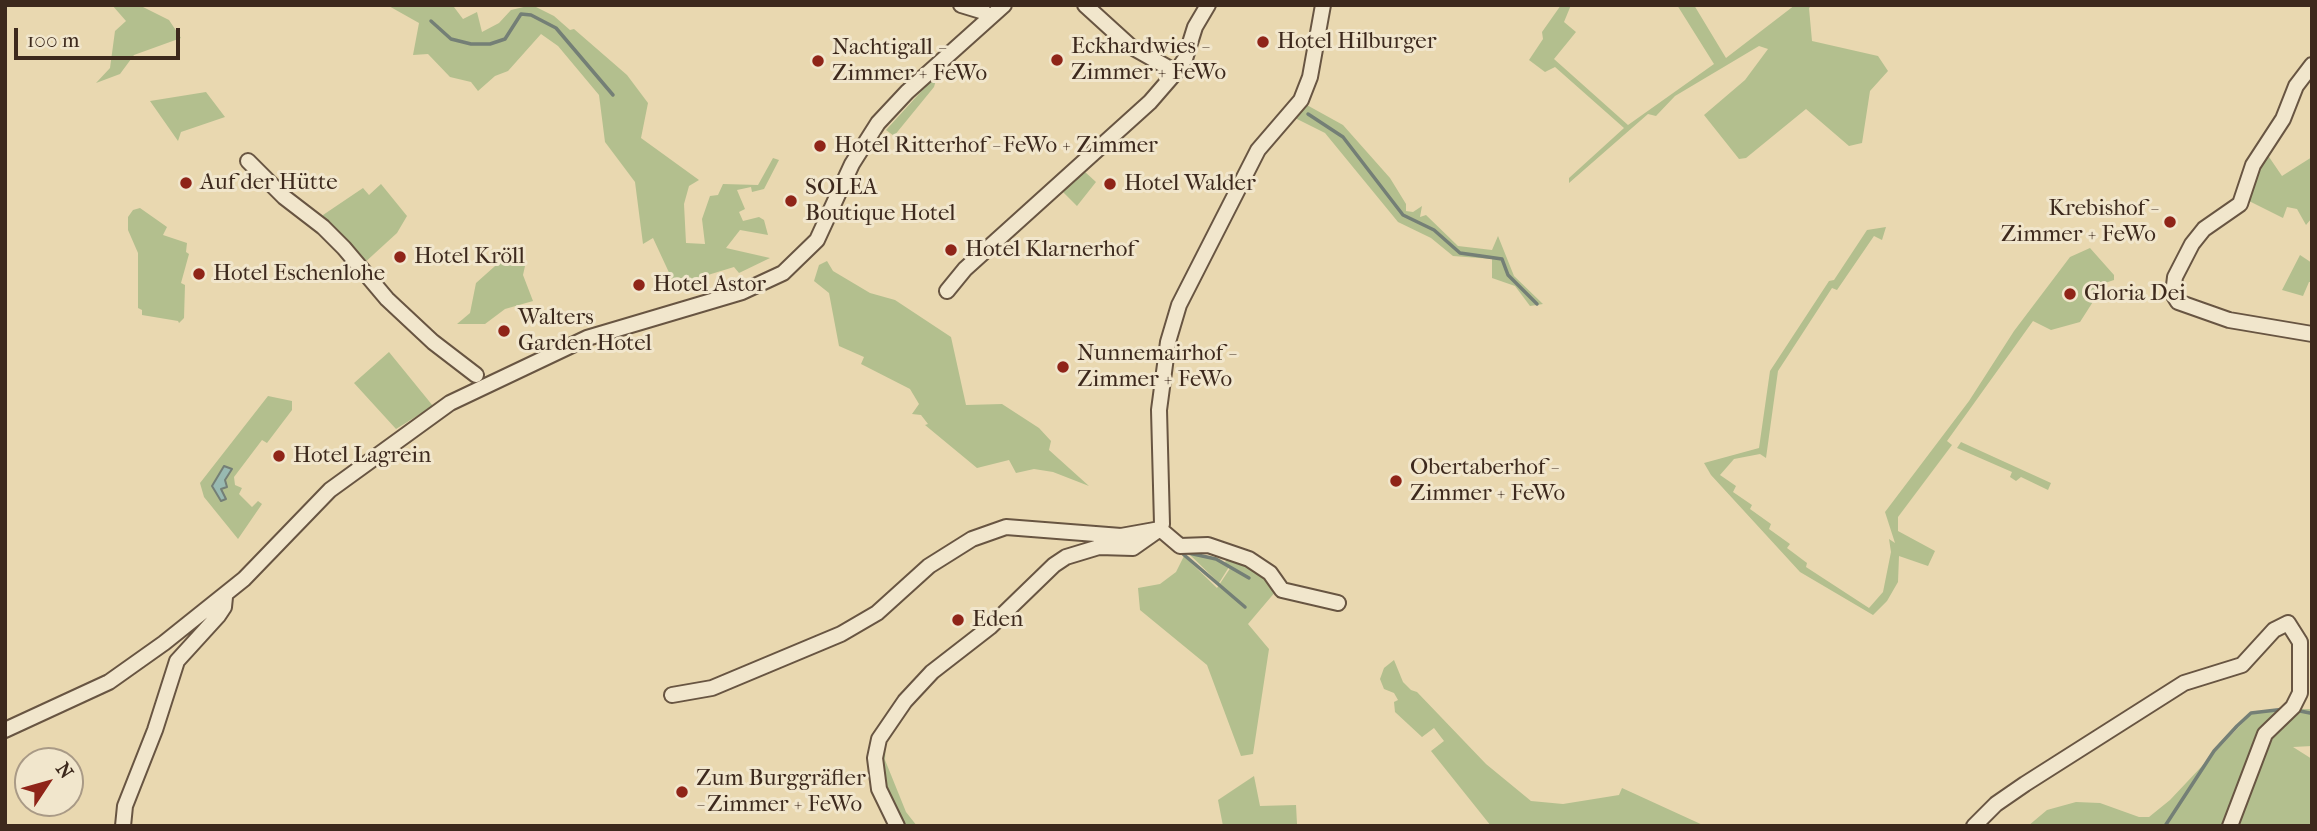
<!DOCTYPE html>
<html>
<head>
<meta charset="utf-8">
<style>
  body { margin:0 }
  #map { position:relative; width:2317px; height:831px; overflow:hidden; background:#e9d8b0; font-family:"IM FELL French Canon",serif }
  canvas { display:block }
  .frame { position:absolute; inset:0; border:7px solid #3d291d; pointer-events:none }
  .north { position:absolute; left:14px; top:747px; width:70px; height:70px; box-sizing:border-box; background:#f1e6cc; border:2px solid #a99a86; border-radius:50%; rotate:54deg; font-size:19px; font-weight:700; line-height:28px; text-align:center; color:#3d291d }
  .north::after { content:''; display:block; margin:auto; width:24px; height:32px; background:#8f2418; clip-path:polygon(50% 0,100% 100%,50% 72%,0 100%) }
  .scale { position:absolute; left:14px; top:28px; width:166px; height:32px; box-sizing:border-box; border:4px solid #3d291d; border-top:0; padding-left:9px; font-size:21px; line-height:24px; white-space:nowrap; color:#3d291d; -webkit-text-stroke:5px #f1e6cc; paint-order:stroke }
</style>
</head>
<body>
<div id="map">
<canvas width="2317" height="831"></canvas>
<div class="frame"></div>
<div class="north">N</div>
<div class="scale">100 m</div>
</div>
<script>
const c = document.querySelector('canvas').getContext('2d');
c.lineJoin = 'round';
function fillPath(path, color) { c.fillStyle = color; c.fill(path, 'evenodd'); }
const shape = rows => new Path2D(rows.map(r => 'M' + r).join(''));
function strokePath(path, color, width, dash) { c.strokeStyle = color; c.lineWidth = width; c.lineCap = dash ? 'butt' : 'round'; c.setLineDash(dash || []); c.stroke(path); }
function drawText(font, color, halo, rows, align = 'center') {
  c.font = font + ' "IM FELL French Canon",serif'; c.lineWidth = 6; c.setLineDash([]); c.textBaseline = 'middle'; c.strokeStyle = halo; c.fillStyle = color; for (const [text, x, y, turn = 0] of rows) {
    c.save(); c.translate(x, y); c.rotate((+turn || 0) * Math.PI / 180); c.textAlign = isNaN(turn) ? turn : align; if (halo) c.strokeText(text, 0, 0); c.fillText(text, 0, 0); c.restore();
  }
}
const green = shape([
  [112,5,139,5,169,20,181,38,134,55,120,74,96,83,110,68,115,31,126,21],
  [387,5,454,7,463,19,477,12,482,32,499,23,511,10,532,5,554,16,570,30,574,29,627,75,648,103,641,138,699,180,689,186,684,204,686,243,705,244,702,219,710,196,718,195,723,184,758,185,773,158,779,160,764,189,752,192,751,187,737,190,745,209,739,212,743,221,759,217,764,220,768,235,740,230,726,248,770,258,739,273,734,267,685,282,682,278,672,279,653,238,643,244,635,182,605,142,599,95,558,46,541,34,508,71,495,76,478,91,471,82,450,77,428,54,413,55,419,23],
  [1561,5,1571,5,1564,22,1576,32,1554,59,1628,125,1714,64,1677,5,1694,5,1726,58,1795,5,1812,5,1809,8,1812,41,1878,56,1888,71,1870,91,1862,143,1849,146,1806,109,1746,158,1739,159,1704,115,1745,80,1768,49,1759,46,1675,96,1656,116,1648,114,1569,183,1569,178,1624,128,1555,67,1545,72,1529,60,1543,39,1542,32],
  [938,73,934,87,894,136,886,130],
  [206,92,225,117,181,132,178,141,150,101],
  [1305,104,1343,125,1390,178,1406,204,1406,211,1413,212,1422,206,1420,217,1426,215,1458,246,1492,250,1498,236,1514,276,1543,304,1530,306,1515,286,1492,278,1492,259,1453,256,1431,238,1398,222,1325,133,1295,118],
  [2267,154,2282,176,2312,157,2312,218,2306,225,2297,209,2287,207,2283,218,2247,200,2253,176],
  [1084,171,1096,182,1077,206,1062,191],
  [381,184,407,216,397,233,362,265,324,221,323,215,363,188,369,195],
  [140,208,167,227,163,235,187,243,186,252,189,254,181,283,185,285,184,318,179,323,178,321,142,315,142,310,138,308,138,253,128,230,128,217,133,210],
  [1886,227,1882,240,1874,236,1837,290,1832,288,1778,371,1766,458,1760,454,1734,459,1720,475,1736,486,1733,492,1752,505,1750,509,1771,524,1769,529,1790,544,1787,548,1807,563,1806,567,1869,608,1883,592,1891,552,1889,539,1895,543,1885,512,1969,401,2014,331,2070,257,2090,248,2114,275,2114,280,2105,283,2080,322,2051,330,2033,321,1947,441,1952,445,1898,517,1898,531,1935,551,1928,566,1899,556,1898,582,1887,601,1873,615,1800,572,1711,475,1704,463,1759,448,1770,371,1829,281,1834,280,1867,230],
  [513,250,525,266,523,275,533,301,505,309,485,324,457,324,470,313,476,283],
  [2300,255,2312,263,2312,282,2309,282,2303,296,2282,290],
  [827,261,833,271,870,293,895,300,951,337,966,405,1002,404,1039,428,1051,441,1049,450,1089,486,1053,472,1034,469,1016,473,1009,460,977,468,925,425,928,424,921,415,912,414,919,404,910,389,861,364,864,357,839,346,829,293,814,281,819,265],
  [389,352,433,406,396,429,354,383],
  [268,396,292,401,292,410,267,443,262,440,234,477,235,485,242,488,239,494,252,507,258,501,262,504,238,539,204,497,200,483],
  [1961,442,2051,483,2048,490,2021,477,2016,481,2010,477,2012,472,1957,448],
  [1189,554,1216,560,1229,567,1219,583],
  [1228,554,1264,575,1276,591,1248,624,1269,649,1253,754,1241,756,1207,665,1140,610,1138,588,1160,584,1176,572,1184,556,1217,588,1231,567,1225,563],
  [1394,660,1403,682,1411,690,1417,692,1486,764,1531,801,1563,804,1619,795,1622,788,1705,826,1491,826,1431,751,1444,741,1434,728,1422,737,1395,712,1394,702,1398,700,1394,693,1384,689,1380,679,1384,668],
  [2274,709,2312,709,2312,746,2293,747,2312,759,2312,826,2028,826,2047,810,2076,802,2100,803,2139,817,2149,817,2170,800,2252,713],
  [886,739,885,760,906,812,917,826,903,826,881,781,880,758],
  [1254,776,1260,806,1296,805,1297,824,1223,826,1218,800]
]);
const water = shape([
  [224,466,232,469,225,480,227,487,221,489,226,499,221,501,212,486,224,466]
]);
const stream = shape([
  [431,21,451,39,471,44,490,44,505,39,521,14,531,15,556,28,613,95],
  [1308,114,1343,137,1403,215,1434,230,1460,253,1502,259,1508,275,1537,304],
  [1184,552,1216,559,1249,578],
  [1183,554,1245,607],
  [2295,710,2310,713],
  [2165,826,2214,751,2237,726,2251,713,2285,709]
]);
const minor = shape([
  [961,5,984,12,989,17],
  [1085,5,1130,46,1176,72,1185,59,1195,27,1208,5],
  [2312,65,2296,86,2283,119,2253,165,2240,204,2204,229,2192,244,2175,277,2173,294,2178,302,2229,320,2312,334],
  [248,161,284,197,323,227,344,248,387,299,433,342,476,375],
  [947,291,965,269,1150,102,1176,72],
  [672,695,712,688,841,634,877,613,929,566,972,539,1006,527,1121,536,1160,529,1180,546,1208,545,1249,559,1270,573,1282,590,1338,603],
  [5,730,109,682,164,643,244,579,330,490,450,403,587,338,742,292,783,273,817,240,852,164,878,123,907,92,1004,5],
  [123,826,125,806,155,730,177,661,218,616,224,607,225,597],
  [897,826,879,789,875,758,879,739,905,701,932,672,990,627,1054,565,1066,557,1099,547,1133,548,1160,529,1162,524,1159,410,1168,342,1179,305,1258,150,1301,100,1310,77,1323,5],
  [1974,826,1996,804,2025,784,2184,683,2242,665,2274,630,2288,623,2300,642,2300,693,2293,707,2265,734,2230,826]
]);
const markers = [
  [1263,42,7,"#8f2418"],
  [1057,60,7,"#8f2418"],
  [818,61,7,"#8f2418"],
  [820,146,7,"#8f2418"],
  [186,183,7,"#8f2418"],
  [1110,184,7,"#8f2418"],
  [791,201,7,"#8f2418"],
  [2170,222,7,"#8f2418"],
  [951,250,7,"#8f2418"],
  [400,257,7,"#8f2418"],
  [199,274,7,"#8f2418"],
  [639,285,7,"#8f2418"],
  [2070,294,7,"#8f2418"],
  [504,331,7,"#8f2418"],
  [1063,367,7,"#8f2418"],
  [279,456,7,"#8f2418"],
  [1396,481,7,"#8f2418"],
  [958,620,7,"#8f2418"],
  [682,792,7,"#8f2418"]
];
const poiNames = [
  ["Hotel Hilburger",1277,42],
  ["Eckhardwies -",1071,47],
  ["Zimmer + FeWo",1071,73],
  ["Nachtigall -",832,48],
  ["Zimmer + FeWo",832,74],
  ["Hotel Ritterhof - FeWo + Zimmer",834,146],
  ["Auf der Hütte",200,183],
  ["Hotel Walder",1124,184],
  ["SOLEA",805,188],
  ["Boutique Hotel",805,214],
  ["Krebishof -",2156,209,"right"],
  ["Zimmer + FeWo",2156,235,"right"],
  ["Hotel Klarnerhof",965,250],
  ["Hotel Kröll",414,257],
  ["Hotel Eschenlohe",213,274],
  ["Hotel Astor",653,285],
  ["Gloria Dei",2084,294],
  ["Walters",518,318],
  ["Garden Hotel",518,344],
  ["Nunnemairhof -",1077,354],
  ["Zimmer + FeWo",1077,380],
  ["Hotel Lagrein",293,456],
  ["Obertaberhof -",1410,468],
  ["Zimmer + FeWo",1410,494],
  ["Eden",972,620],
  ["Zum Burggräfler",696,779],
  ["- Zimmer + FeWo",696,805]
];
fillPath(green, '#b3bf8e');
fillPath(water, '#98b9b1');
strokePath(water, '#747f76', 2);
strokePath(stream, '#747f76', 3.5);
strokePath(minor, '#685542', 18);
strokePath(minor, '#f1e6cc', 14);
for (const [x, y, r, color] of markers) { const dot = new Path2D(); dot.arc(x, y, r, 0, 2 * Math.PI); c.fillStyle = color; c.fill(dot); strokePath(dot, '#f1e6cc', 2.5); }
drawText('23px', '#3d291d', '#f1e6cc', poiNames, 'left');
</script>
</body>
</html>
